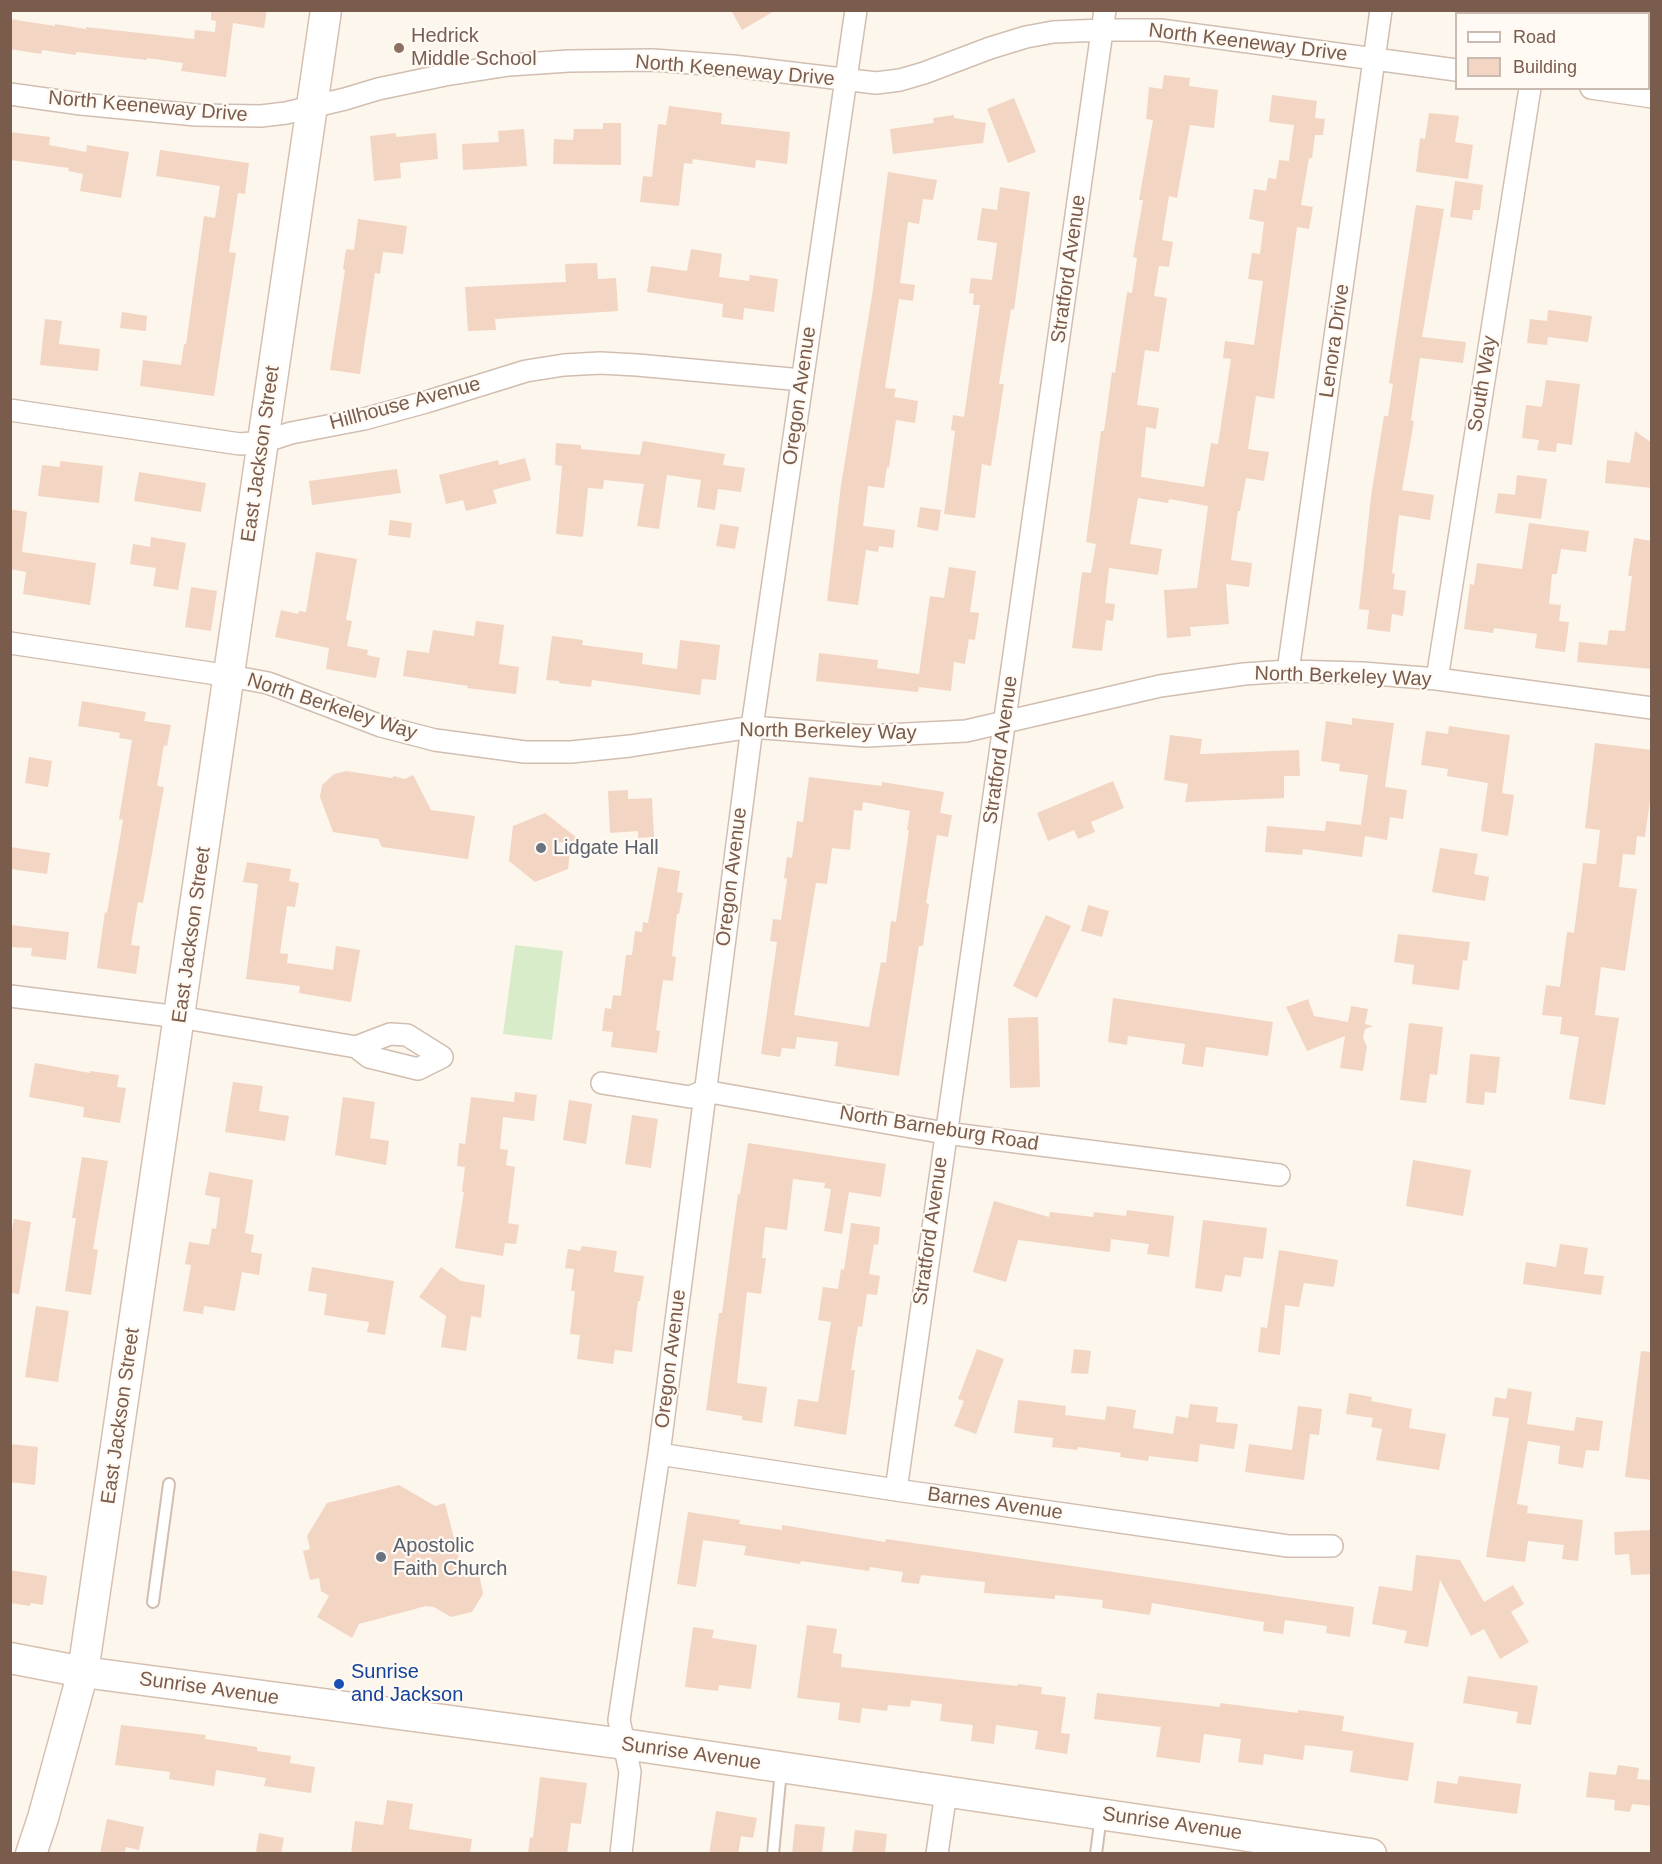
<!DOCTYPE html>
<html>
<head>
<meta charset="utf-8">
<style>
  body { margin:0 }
  #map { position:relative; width:1662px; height:1864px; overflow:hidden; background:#fdf6ec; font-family:Helvetica,sans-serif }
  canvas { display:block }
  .frame { position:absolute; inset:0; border:12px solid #7a5c4d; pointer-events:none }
  .legend { position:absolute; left:1455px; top:12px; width:195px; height:78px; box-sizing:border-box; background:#fffaf3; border:2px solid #cabbb1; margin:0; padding:8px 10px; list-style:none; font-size:18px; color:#7a5c4d }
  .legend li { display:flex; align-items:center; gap:12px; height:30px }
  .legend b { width:30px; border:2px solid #cabbb1 }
</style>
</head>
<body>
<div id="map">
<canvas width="1662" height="1864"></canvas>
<div class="frame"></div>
<ul class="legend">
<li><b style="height:8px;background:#fff"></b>Road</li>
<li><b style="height:16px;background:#f3d5c3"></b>Building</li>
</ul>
</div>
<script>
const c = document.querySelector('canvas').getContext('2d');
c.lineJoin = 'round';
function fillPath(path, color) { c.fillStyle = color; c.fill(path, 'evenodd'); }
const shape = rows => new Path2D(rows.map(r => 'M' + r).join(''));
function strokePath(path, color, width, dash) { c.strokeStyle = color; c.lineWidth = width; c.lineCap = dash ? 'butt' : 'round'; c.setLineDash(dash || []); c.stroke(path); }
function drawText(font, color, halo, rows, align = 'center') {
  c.font = font + ' Helvetica,sans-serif'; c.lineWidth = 4.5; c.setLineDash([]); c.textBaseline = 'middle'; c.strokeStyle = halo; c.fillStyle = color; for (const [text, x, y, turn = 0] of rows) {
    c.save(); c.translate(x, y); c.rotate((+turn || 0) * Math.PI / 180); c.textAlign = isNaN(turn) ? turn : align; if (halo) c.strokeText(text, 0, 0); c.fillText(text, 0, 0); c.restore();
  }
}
const green = shape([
  [515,945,563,951,552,1040,503,1034]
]);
const building = shape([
  [211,10,267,10,264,28,233,23,226,77,181,71,183,63,147,58,147,60,76,52,76,55,42,50,41,54,10,49,10,19,55,26,55,24,86,29,86,27,194,39,195,30,215,32,216,21,211,20],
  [731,10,776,10,742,30],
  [1164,75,1190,78,1189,86,1218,90,1214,128,1190,125,1177,198,1169,196,1162,240,1173,242,1169,267,1159,266,1154,296,1167,298,1159,352,1145,350,1137,405,1159,408,1156,429,1146,427,1141,477,1204,487,1211,443,1218,444,1231,359,1223,358,1225,341,1254,345,1263,281,1248,279,1252,253,1260,254,1264,222,1249,219,1254,189,1266,191,1268,178,1276,179,1279,160,1289,161,1294,125,1269,122,1272,95,1317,101,1315,118,1325,119,1323,135,1315,135,1312,158,1309,158,1301,205,1313,207,1309,229,1297,227,1274,399,1256,396,1248,449,1269,452,1264,481,1246,478,1240,511,1238,511,1231,560,1252,563,1249,587,1226,584,1229,624,1190,627,1191,636,1167,638,1164,590,1197,588,1208,506,1169,499,1168,503,1138,498,1130,544,1162,549,1158,575,1109,568,1105,603,1115,604,1113,621,1106,620,1102,651,1072,648,1082,572,1091,573,1096,544,1086,542,1101,431,1104,431,1112,372,1115,373,1127,292,1132,293,1137,258,1133,257,1143,200,1139,200,1153,120,1146,119,1149,87,1162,89],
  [1014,98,1036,152,1008,163,987,109],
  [669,106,722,113,721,124,790,132,787,164,756,160,755,168,693,159,692,164,684,163,679,206,640,202,643,176,652,177,658,124,666,125],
  [1429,113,1459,116,1455,142,1473,145,1468,179,1416,172,1420,138,1425,139],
  [954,115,954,118,986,123,983,143,893,154,890,129,934,123,933,118],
  [603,123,621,123,621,165,553,164,554,139,573,140,574,129,603,129],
  [524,129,527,166,463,170,462,144,499,142,498,131],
  [10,132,50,137,49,145,86,152,87,145,129,152,121,198,80,191,83,174,68,171,69,168,10,160],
  [396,133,396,137,436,133,438,159,400,163,401,178,374,181,370,136],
  [160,150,249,163,245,194,238,193,229,252,236,253,214,396,140,386,143,360,181,365,184,344,186,344,204,216,215,218,220,186,156,176],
  [888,172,937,180,933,200,923,199,919,224,908,222,900,283,915,285,913,301,899,299,885,388,896,389,894,397,918,401,915,423,896,420,889,468,887,467,884,488,868,486,863,526,895,530,893,548,879,546,878,552,866,550,858,605,827,601,841,485,872,296],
  [1455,181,1483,185,1480,210,1473,210,1472,220,1450,217],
  [1000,187,1030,192,1014,310,1011,309,999,384,1004,384,991,466,982,464,975,518,944,514,955,431,951,430,953,415,964,417,980,305,973,305,974,294,969,293,971,278,992,280,997,243,977,240,982,208,997,210],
  [1416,205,1444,209,1422,337,1466,342,1463,363,1420,358,1411,420,1414,421,1402,490,1434,495,1430,520,1399,515,1392,573,1395,574,1393,589,1406,591,1403,616,1392,614,1390,632,1367,629,1369,610,1359,609,1371,496,1384,416,1388,416,1393,384,1389,383],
  [358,219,407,226,403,254,383,252,380,274,375,273,360,374,330,370,345,270,343,269,346,249,354,250],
  [691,249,722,254,719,277,749,281,750,275,778,279,774,312,744,308,743,320,722,317,723,304,647,292,651,266,687,271],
  [597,263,598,279,616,278,618,311,495,319,496,330,468,331,465,287,566,282,565,264],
  [1548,310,1592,316,1588,342,1548,337,1547,345,1527,343,1530,319,1547,321],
  [122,312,147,316,146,331,120,328],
  [45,319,62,321,59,344,100,349,98,371,40,365],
  [1546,380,1580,384,1572,445,1557,443,1556,452,1537,450,1539,440,1522,438,1526,405,1542,407],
  [1635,431,1652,443,1652,488,1605,483,1607,460,1630,463],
  [643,441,725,454,723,465,745,468,741,492,718,489,715,510,697,507,701,480,667,475,659,529,637,526,644,484,604,480,603,489,588,488,583,537,556,534,562,466,555,465,556,443,581,445,581,449,640,455],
  [525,458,531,480,493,490,497,503,466,511,463,500,446,504,439,475,498,460,499,465],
  [60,461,103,466,99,503,38,496,42,465,60,467],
  [397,469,401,493,312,505,309,481],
  [139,472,206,483,201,512,134,501],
  [1517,475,1547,479,1541,519,1495,513,1498,493,1515,495],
  [920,507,941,510,938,531,917,527],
  [10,509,27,512,22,552,96,563,90,605,23,594,26,572,10,569],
  [390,520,412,523,410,538,388,535],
  [1529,523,1589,531,1586,552,1561,549,1557,574,1552,574,1549,604,1561,605,1559,621,1569,622,1565,652,1535,648,1537,634,1494,628,1493,633,1464,629,1470,584,1474,585,1477,563,1522,569],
  [720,524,739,527,735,549,716,546],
  [151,537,186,543,178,590,153,586,156,568,130,564,133,544,150,547],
  [1634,538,1652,541,1652,669,1577,662,1579,642,1607,645,1609,630,1625,631,1632,576,1628,576],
  [316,552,357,559,346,620,352,621,347,646,368,650,367,655,380,658,376,678,326,669,329,648,275,637,281,610,298,614,299,611,306,612],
  [949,567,976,571,970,612,979,613,975,640,969,639,965,664,954,662,951,691,919,687,918,692,816,681,819,653,878,660,877,668,919,674,930,596,944,598],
  [191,587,217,591,211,631,185,627],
  [476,621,504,625,499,664,519,667,516,694,467,688,468,686,403,676,407,650,429,653,433,630,474,636],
  [552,636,583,640,582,645,643,653,642,664,677,669,680,640,720,645,716,680,702,679,700,695,592,680,591,687,559,683,559,681,546,680],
  [82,701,146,712,144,721,171,725,167,746,164,745,157,786,164,787,143,903,138,902,131,945,140,946,136,974,97,968,105,912,107,913,123,820,119,819,132,740,119,738,120,733,78,726],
  [1352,718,1394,723,1385,787,1407,790,1403,819,1390,817,1387,840,1365,836,1362,857,1303,849,1302,855,1265,852,1267,826,1325,831,1326,821,1361,825,1368,775,1339,771,1340,764,1321,761,1326,721,1352,725],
  [1449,726,1510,735,1502,793,1514,795,1508,836,1481,831,1488,783,1447,776,1448,769,1421,765,1426,731,1448,734],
  [1170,735,1202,739,1200,754,1299,750,1300,776,1284,776,1284,798,1185,802,1188,784,1164,780],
  [1595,743,1652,750,1652,785,1645,837,1637,836,1635,855,1623,854,1619,887,1637,889,1625,971,1601,967,1595,1015,1619,1018,1605,1105,1569,1099,1579,1037,1560,1034,1562,1017,1542,1015,1546,985,1560,987,1567,932,1574,933,1583,863,1596,864,1600,830,1585,828],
  [29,757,52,761,48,787,25,783],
  [346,771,392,778,394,776,405,779,413,775,431,810,475,816,468,859,382,847,378,839,333,832,320,797,322,785,334,774],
  [809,777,882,786,882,782,944,792,940,813,952,815,948,837,937,835,926,903,929,904,923,946,919,946,899,1076,835,1066,838,1042,797,1037,795,1049,782,1048,780,1057,761,1054,777,942,770,941,773,919,781,920,787,879,784,878,787,857,792,858,797,821,803,822],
  [863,802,910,811,907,830,909,830,896,922,891,921,886,963,881,962,869,1027,794,1015,816,883,827,884,832,848,850,850,854,810,862,811],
  [1113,781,1124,808,1091,822,1095,832,1078,839,1074,830,1048,841,1037,813],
  [628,790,628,799,652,798,654,837,638,838,638,831,610,833,608,791],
  [545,813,581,841,554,843,554,849,570,851,568,869,535,882,509,861,513,826],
  [10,847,50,853,47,874,10,869],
  [1440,848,1478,854,1474,874,1489,877,1485,901,1432,892],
  [247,862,291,869,289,881,299,883,295,907,287,906,280,953,288,954,287,963,333,970,336,946,360,950,351,1002,299,993,300,986,246,979,258,884,243,882],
  [658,867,680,871,677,892,683,893,679,914,677,914,672,956,676,957,673,981,663,980,656,1030,660,1031,657,1053,611,1047,613,1032,602,1031,605,1008,611,1009,613,995,621,996,626,955,632,955,635,931,642,932,643,922,648,923],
  [1088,905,1109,911,1102,937,1081,931],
  [1046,915,1071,926,1037,998,1013,986],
  [10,925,69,932,66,960,31,956,32,948,10,947],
  [1398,934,1470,942,1467,961,1463,960,1459,990,1412,984,1414,965,1394,962],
  [1113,998,1273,1022,1268,1056,1206,1047,1203,1067,1182,1064,1185,1044,1128,1036,1127,1045,1108,1042],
  [1308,999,1314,1016,1348,1022,1351,1006,1368,1009,1365,1024,1373,1026,1365,1029,1363,1038,1367,1047,1363,1071,1340,1068,1345,1036,1307,1051,1286,1007],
  [1038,1017,1040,1087,1010,1088,1008,1018],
  [1409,1023,1443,1027,1437,1075,1430,1074,1426,1103,1400,1100],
  [1470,1054,1500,1057,1496,1093,1485,1092,1484,1105,1466,1103],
  [35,1063,90,1073,90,1071,119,1075,117,1087,126,1088,120,1123,83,1117,84,1107,29,1097],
  [233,1082,263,1086,259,1111,289,1116,285,1141,225,1132],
  [515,1092,537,1095,534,1121,503,1117,500,1149,508,1150,506,1165,515,1167,508,1223,519,1225,516,1244,505,1243,503,1256,455,1248,464,1192,462,1192,465,1167,457,1166,459,1143,465,1144,471,1097,514,1102],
  [343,1097,375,1102,370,1138,389,1141,386,1165,335,1155],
  [569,1100,592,1104,586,1144,563,1140],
  [632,1115,658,1119,651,1168,625,1164],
  [748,1143,886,1164,881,1197,849,1192,842,1234,824,1231,831,1189,824,1188,825,1183,793,1179,787,1230,765,1227,762,1258,766,1258,761,1294,747,1292,737,1383,767,1387,762,1423,742,1420,742,1416,706,1410,719,1313,722,1313,738,1194,740,1194],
  [82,1157,108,1161,93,1249,98,1250,91,1295,65,1291,76,1218,72,1218],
  [1413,1160,1471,1170,1463,1216,1406,1206],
  [209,1172,253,1180,245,1233,254,1235,251,1252,262,1254,259,1275,242,1272,235,1311,204,1306,203,1314,183,1311,191,1265,185,1264,189,1242,209,1245,212,1228,216,1229,220,1198,205,1195],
  [994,1201,1049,1217,1050,1212,1093,1217,1094,1212,1126,1216,1127,1210,1174,1216,1169,1257,1147,1254,1149,1244,1111,1239,1110,1252,1018,1240,1006,1282,973,1272],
  [14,1219,31,1222,19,1294,10,1293,10,1239],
  [1203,1220,1267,1228,1263,1259,1244,1257,1241,1277,1225,1275,1222,1292,1195,1288],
  [851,1223,880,1227,878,1245,874,1244,869,1274,880,1276,877,1295,867,1294,862,1327,858,1326,851,1370,855,1370,846,1435,794,1426,798,1399,818,1402,831,1322,818,1320,823,1287,838,1289,841,1269,844,1270],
  [1560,1244,1588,1248,1584,1274,1604,1276,1601,1295,1523,1284,1526,1262,1556,1267],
  [582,1246,617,1251,614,1272,644,1276,640,1301,638,1301,632,1352,615,1350,613,1364,577,1359,580,1335,570,1334,575,1291,571,1291,574,1269,565,1268,568,1249,580,1251],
  [1279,1250,1338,1260,1334,1287,1304,1283,1299,1307,1285,1305,1280,1355,1258,1352,1261,1327,1267,1328],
  [312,1267,394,1281,385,1335,367,1332,369,1322,324,1315,327,1294,308,1291],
  [441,1267,461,1281,485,1285,481,1318,471,1316,466,1351,441,1347,446,1316,419,1297],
  [36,1306,69,1311,58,1382,25,1377],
  [977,1349,1004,1359,976,1434,954,1426,964,1401,958,1399],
  [1074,1349,1091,1351,1088,1374,1071,1373],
  [1641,1351,1652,1352,1652,1480,1625,1477],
  [1508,1388,1532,1392,1527,1424,1574,1431,1576,1417,1603,1421,1599,1451,1586,1450,1583,1468,1558,1464,1560,1446,1528,1441,1517,1504,1528,1506,1527,1513,1583,1520,1578,1561,1562,1559,1564,1545,1528,1541,1525,1562,1486,1557,1509,1418,1492,1416,1495,1397,1506,1399],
  [1349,1393,1372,1397,1371,1401,1412,1409,1409,1428,1446,1434,1439,1470,1376,1460,1382,1429,1371,1427,1373,1418,1346,1414],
  [1018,1400,1066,1406,1065,1415,1105,1420,1107,1406,1136,1410,1133,1428,1173,1434,1176,1416,1188,1418,1190,1404,1218,1407,1216,1422,1238,1424,1234,1449,1200,1444,1198,1462,1149,1456,1148,1461,1120,1457,1121,1453,1078,1447,1077,1450,1052,1447,1053,1438,1014,1433],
  [1298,1406,1322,1409,1319,1435,1310,1434,1304,1480,1245,1472,1249,1444,1292,1450],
  [10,1444,38,1447,35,1485,10,1482],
  [399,1485,435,1506,445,1503,460,1562,479,1573,483,1594,472,1612,451,1617,434,1607,426,1606,359,1624,352,1638,317,1617,329,1596,321,1591,319,1578,310,1580,303,1551,310,1549,307,1536,327,1503],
  [688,1512,740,1520,739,1524,782,1530,782,1525,885,1542,886,1539,1354,1607,1350,1637,1326,1633,1327,1626,1285,1620,1283,1634,1263,1631,1264,1622,1152,1603,1150,1615,1102,1608,1103,1600,1055,1595,1055,1599,984,1593,985,1582,921,1575,919,1584,901,1582,903,1572,870,1567,869,1571,801,1561,800,1564,744,1555,746,1546,703,1540,696,1587,677,1584],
  [1652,1530,1652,1574,1631,1575,1629,1554,1615,1555,1614,1532],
  [1416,1555,1460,1560,1484,1602,1513,1585,1524,1604,1511,1612,1529,1642,1500,1659,1484,1629,1471,1636,1440,1580,1428,1647,1404,1643,1407,1631,1372,1624,1379,1586,1412,1591],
  [10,1570,47,1576,43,1605,31,1603,30,1606,10,1603],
  [807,1625,837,1629,833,1653,842,1654,841,1667,1017,1686,1018,1684,1042,1687,1041,1694,1066,1697,1061,1733,1070,1734,1067,1754,1035,1749,1038,1731,996,1725,994,1744,971,1741,973,1725,940,1721,942,1704,911,1700,910,1707,888,1705,887,1711,862,1708,860,1723,838,1720,840,1703,797,1698],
  [693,1627,714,1630,712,1638,757,1645,751,1689,719,1685,718,1691,685,1687],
  [1468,1676,1538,1686,1531,1725,1516,1723,1518,1712,1463,1703],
  [1097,1693,1220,1707,1220,1703,1298,1713,1298,1710,1344,1716,1342,1731,1414,1743,1408,1781,1350,1772,1353,1751,1305,1745,1303,1760,1264,1754,1263,1765,1238,1762,1241,1739,1204,1734,1200,1763,1156,1757,1161,1727,1094,1719],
  [121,1725,206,1735,205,1739,257,1747,257,1751,291,1756,290,1763,315,1767,311,1793,264,1786,266,1778,216,1770,214,1786,169,1779,170,1772,115,1765],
  [1618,1765,1639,1768,1637,1779,1652,1780,1652,1806,1632,1804,1630,1812,1614,1810,1615,1800,1586,1797,1589,1772,1616,1775],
  [1459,1776,1521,1784,1517,1814,1434,1803,1437,1781,1457,1784],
  [540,1777,587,1783,581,1824,571,1823,567,1854,528,1854,530,1837,533,1838],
  [387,1800,413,1804,409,1829,472,1839,470,1854,351,1854,355,1821,383,1825],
  [716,1811,757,1818,753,1838,741,1836,738,1854,709,1854],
  [107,1819,144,1827,139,1850,126,1847,124,1854,100,1854],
  [795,1824,825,1827,822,1854,792,1854],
  [855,1830,887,1834,885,1854,852,1854],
  [259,1833,284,1838,281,1854,256,1852]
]);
const lane = shape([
  [153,1602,169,1484],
  [773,1854,781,1770],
  [1096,1854,1101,1815]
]);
const street = shape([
  [1591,88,1652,97],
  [10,94,81,104,196,115,261,116,286,113,345,99,378,89,445,75,509,65,569,61,653,60,733,66,876,83,900,80,924,73,990,48,1026,37,1053,32,1102,30,1160,30,1456,70],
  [10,410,240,444,263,442,291,433,364,419,426,402,526,371,564,365,600,363,637,365,802,380],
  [10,643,230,676,268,683,381,726,435,740,525,752,571,752,630,746,752,727,866,736,966,731,1160,686,1244,674,1288,671,1362,673,1437,679,1652,708],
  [1288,671,1381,10],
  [1437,679,1530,88],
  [10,996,179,1017,356,1047,369,1057,418,1069,442,1057],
  [356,1047,390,1034,407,1035,442,1057],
  [602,1083,690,1097,704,1091,945,1133,1279,1175],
  [659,1454,896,1490,1288,1546,1332,1546],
  [896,1490,1105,10],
  [621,1854,630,1772,619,1720,659,1454,752,727,856,10],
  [937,1854,946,1792]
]);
const secondary = shape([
  [10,1658,83,1672,624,1744,1371,1854],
  [31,1854,43,1818,83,1672,326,10]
]);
const markers = [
  [399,48,6,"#8d6e63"],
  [541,848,6,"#6b7280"],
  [381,1557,6,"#6b7280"],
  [339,1684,6,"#1a4fb4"]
];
const educationNames = [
  ["Hedrick",411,36],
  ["Middle School",411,59]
];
const streetNames = [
  ["North Keeneway Drive",1248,43,7],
  ["North Keeneway Drive",735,71,5],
  ["North Keeneway Drive",148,107,5],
  ["Stratford Avenue",1069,269,-82],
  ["Lenora Drive",1335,341,-82],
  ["South Way",1483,384,-81],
  ["Oregon Avenue",800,396,-82],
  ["Hillhouse Avenue",405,404,-15],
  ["East Jackson Street",261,454,-82],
  ["North Berkeley Way",1343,677,2],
  ["North Berkeley Way",332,707,18],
  ["North Berkeley Way",828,732,1],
  ["Stratford Avenue",1001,750,-82],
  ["Oregon Avenue",732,877,-83],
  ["East Jackson Street",192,935,-82],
  ["North Barneburg Road",939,1129,9],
  ["Stratford Avenue",931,1231,-82],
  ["Oregon Avenue",671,1359,-83],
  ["East Jackson Street",121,1416,-82],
  ["Barnes Avenue",995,1504,8],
  ["Sunrise Avenue",209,1689,8],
  ["Sunrise Avenue",691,1754,8],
  ["Sunrise Avenue",1172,1824,8]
];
const worshipNames = [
  ["Lidgate Hall",553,848],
  ["Apostolic",393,1546],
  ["Faith Church",393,1569]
];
const transitNames = [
  ["Sunrise",351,1672],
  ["and Jackson",351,1695]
];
fillPath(green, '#d8ecc9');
fillPath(building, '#f3d5c3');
strokePath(lane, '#d1beb0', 14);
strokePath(street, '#d1beb0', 24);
strokePath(secondary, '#d6c0b0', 33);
strokePath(lane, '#fff', 10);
strokePath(street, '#fff', 21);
strokePath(secondary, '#fff', 30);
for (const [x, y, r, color] of markers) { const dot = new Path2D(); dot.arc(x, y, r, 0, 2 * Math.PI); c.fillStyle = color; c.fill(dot); strokePath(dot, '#fffaf3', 2); }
drawText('20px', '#785e54', '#fffaf3', educationNames, 'left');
drawText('20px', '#7a5c4d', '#fffaf3', streetNames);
drawText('20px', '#5b616d', '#fffaf3', worshipNames, 'left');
drawText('20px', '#164399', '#fffaf3', transitNames, 'left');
</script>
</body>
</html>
